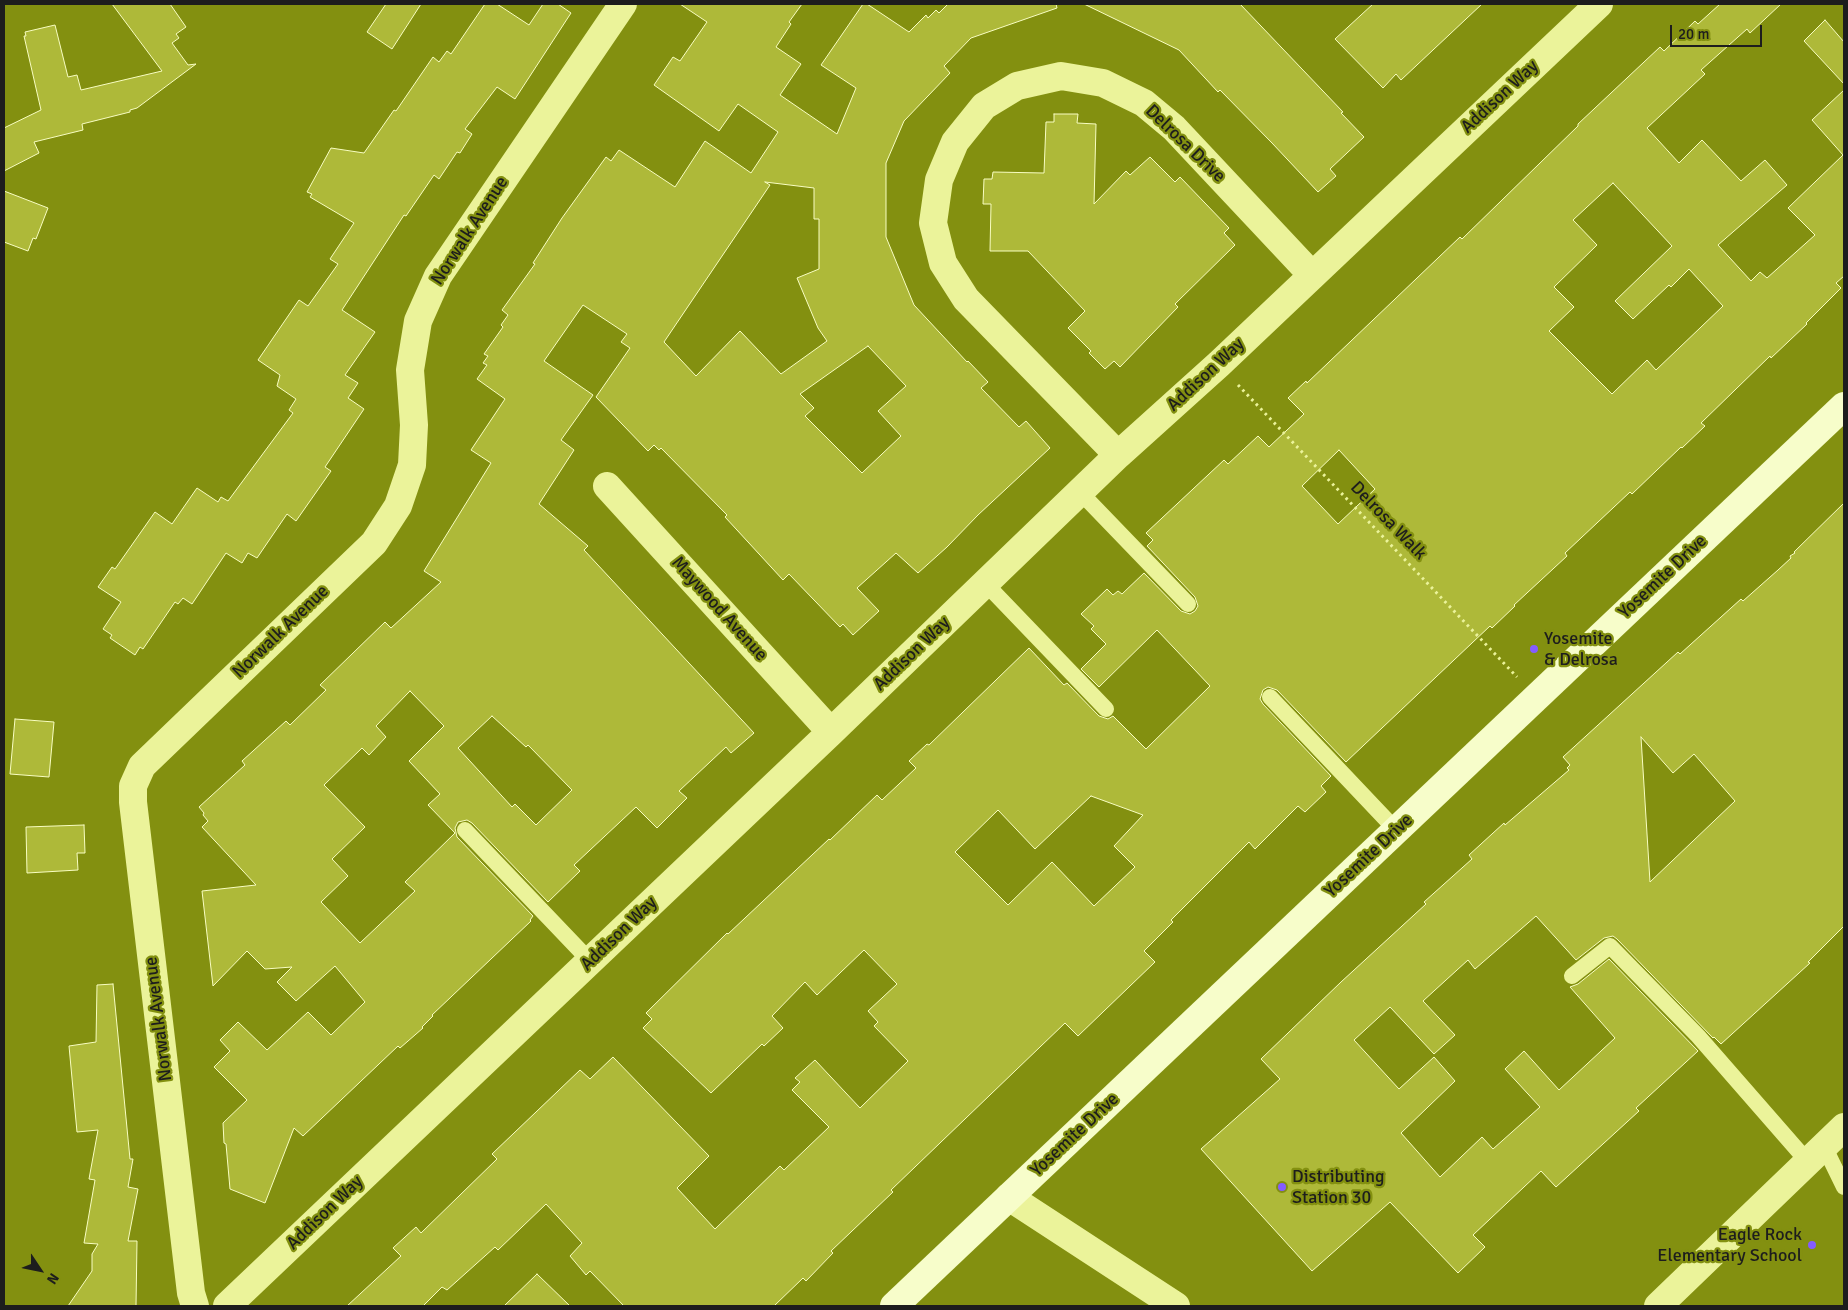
<!DOCTYPE html>
<html>
<head>
<meta charset="utf-8">
<style>
  body { margin:0 }
  #map { position:relative; width:1848px; height:1310px; overflow:hidden; background:#839010; font-family:Signika,sans-serif }
  canvas { display:block }
  .frame { position:absolute; inset:0; border:5px solid #1d1d1d; pointer-events:none }
  .north { position:absolute; left:15px; top:1245px; width:50px; height:50px; -webkit-text-stroke:4px #839010; paint-order:stroke; rotate:124deg; font-size:14px; font-weight:700; line-height:20px; text-align:center; color:#1d1d1d }
  .north::after { content:''; display:block; margin:auto; width:18px; height:22px; background:#1d1d1d; clip-path:polygon(50% 0,100% 100%,50% 72%,0 100%) }
  .scale { position:absolute; left:1670px; top:25px; width:92px; height:22px; box-sizing:border-box; border:2px solid #1d1d1d; border-top:0; padding-left:6px; font-size:15px; line-height:18px; white-space:nowrap; color:#1d1d1d; -webkit-text-stroke:4px #839010; paint-order:stroke }
</style>
</head>
<body>
<div id="map">
<canvas width="1848" height="1310"></canvas>
<div class="frame"></div>
<div class="north">N</div>
<div class="scale">20 m</div>
</div>
<script>
const c = document.querySelector('canvas').getContext('2d');
c.lineJoin = 'round';
function fillPath(path, color) { c.fillStyle = color; c.fill(path, 'evenodd'); }
const shape = rows => new Path2D(rows.map(r => 'M' + r).join(''));
function strokePath(path, color, width, dash) { c.strokeStyle = color; c.lineWidth = width; c.lineCap = dash ? 'butt' : 'round'; c.setLineDash(dash || []); c.stroke(path); }
function drawText(font, color, halo, rows, align = 'center') {
  c.font = font + ' Signika,sans-serif'; c.lineWidth = 4.5; c.setLineDash([]); c.textBaseline = 'middle'; c.strokeStyle = halo; c.fillStyle = color; for (const [text, x, y, turn = 0] of rows) {
    c.save(); c.translate(x, y); c.rotate((+turn || 0) * Math.PI / 180); c.textAlign = isNaN(turn) ? turn : align; if (halo) c.strokeText(text, 0, 0); c.fillText(text, 0, 0); c.restore();
  }
}
const building = shape([
  [112,4,170,4,186,27,176,34,179,38,172,43,188,65,196,64,137,108,130,110,130,112,82,124,83,130,34,142,39,153,4,171,4,128,41,110,24,36,26,36,25,32,55,25,68,77,77,75,81,90,162,71,112,4],
  [386,4,421,4,392,49,367,32,386,4],
  [485,4,497,4,529,25,543,4,558,4,571,13,515,99,497,87,465,129,472,134,460,153,457,152,439,179,434,175,406,216,404,215,342,310,375,332,345,375,358,383,348,398,364,409,325,467,331,471,296,521,287,514,257,558,248,553,242,563,226,553,192,604,183,598,178,604,175,602,143,649,140,647,135,655,110,638,112,635,103,629,121,602,98,587,112,567,115,569,155,512,172,524,197,488,218,502,221,497,228,501,293,413,289,410,296,399,277,386,280,375,258,360,299,300,308,306,338,264,330,259,354,223,310,197,312,194,307,192,331,148,364,153,394,110,396,111,433,57,439,62,447,51,451,54,485,4],
  [680,4,802,4,789,22,791,24,776,47,801,64,780,95,837,134,856,88,821,65,863,4,867,4,909,32,926,15,928,18,936,10,939,13,948,4,1056,4,1057,8,971,38,944,66,950,73,904,121,886,163,886,237,914,305,967,362,968,361,988,382,981,388,1019,427,1026,421,1050,448,978,515,947,547,918,573,896,553,857,588,879,611,853,635,843,624,840,627,789,574,783,580,725,517,727,515,661,448,659,450,654,445,648,451,596,397,630,348,621,342,627,334,583,305,544,361,593,395,561,440,574,450,539,504,588,546,584,550,754,733,731,753,726,747,679,791,687,798,657,828,636,807,574,865,580,871,548,902,472,823,467,820,458,822,455,828,457,837,533,916,530,920,531,921,432,1015,433,1016,422,1027,423,1028,400,1048,398,1046,303,1136,294,1128,265,1203,230,1189,226,1144,224,1143,223,1123,247,1100,214,1067,230,1051,220,1040,238,1022,267,1050,308,1012,331,1035,365,1002,335,966,296,1001,277,982,292,967,265,969,247,951,213,986,202,891,256,885,202,827,208,821,203,815,204,813,199,807,245,765,242,761,286,721,290,725,326,690,320,685,385,622,391,628,441,582,424,571,491,463,471,450,505,399,477,379,487,365,483,363,488,356,484,354,503,327,501,325,508,315,502,310,535,264,533,263,562,218,606,157,611,161,619,150,675,187,705,141,751,173,778,132,738,104,719,131,654,85,673,57,680,61,707,22,680,4],
  [765,182,814,188,814,219,819,219,819,269,797,278,818,328,827,341,781,374,740,331,696,376,664,342,770,185,765,182],
  [868,346,906,386,878,411,901,436,862,473,805,416,814,408,800,394,868,346],
  [410,691,444,726,409,761,440,794,428,805,455,833,405,882,415,891,360,943,321,902,348,876,332,859,365,827,324,785,362,748,369,755,386,737,376,726,410,691],
  [492,716,526,747,528,745,572,790,536,825,515,804,512,807,458,748,492,716],
  [1084,4,1240,4,1343,112,1341,113,1364,137,1330,169,1336,176,1318,192,1272,143,1220,90,1218,92,1179,50,1084,4],
  [1373,4,1482,4,1401,80,1396,74,1383,88,1335,39,1373,4],
  [1720,4,1781,4,1750,33,1747,29,1701,70,1705,74,1647,128,1679,163,1702,140,1741,181,1765,160,1787,185,1718,245,1751,281,1760,272,1767,278,1815,235,1788,208,1843,155,1812,120,1844,90,1844,276,1836,283,1841,288,1806,323,1807,324,1771,358,1770,356,1701,423,1705,426,1682,448,1681,447,1632,494,1630,492,1565,553,1567,556,1514,605,1515,606,1492,628,1490,626,1346,762,1277,690,1268,687,1263,690,1260,699,1263,704,1331,776,1321,786,1326,792,1305,812,1298,806,1255,849,1249,842,1171,920,1173,922,1144,951,1155,962,1078,1036,1065,1023,891,1190,893,1192,831,1251,833,1253,806,1281,803,1278,774,1306,624,1306,590,1271,586,1275,570,1256,582,1243,546,1204,498,1250,495,1247,447,1290,442,1287,423,1306,347,1306,401,1256,393,1248,416,1227,421,1233,497,1159,492,1154,580,1070,590,1079,613,1057,709,1156,677,1188,715,1229,780,1166,784,1170,829,1127,792,1090,800,1082,795,1078,815,1060,860,1108,908,1061,874,1026,878,1022,868,1011,897,984,864,950,817,995,805,982,772,1016,783,1028,764,1046,762,1044,711,1093,643,1028,652,1019,646,1013,727,933,728,934,829,839,830,840,877,795,882,800,916,768,909,761,927,744,929,745,1029,648,1064,685,1067,683,1099,716,1108,719,1113,716,1146,749,1210,686,1157,630,1099,687,1081,669,1106,644,1091,629,1094,626,1081,614,1107,589,1113,595,1118,591,1122,594,1144,573,1181,611,1190,614,1195,611,1198,606,1195,597,1147,546,1153,540,1146,533,1224,460,1228,464,1258,436,1269,447,1304,414,1288,398,1306,381,1307,383,1460,237,1462,239,1578,126,1578,124,1660,47,1664,51,1695,21,1698,24,1720,4],
  [1613,183,1672,246,1615,301,1633,319,1669,285,1671,287,1689,269,1723,306,1656,370,1647,360,1612,394,1549,331,1574,307,1554,287,1597,245,1573,220,1613,183],
  [1339,450,1375,489,1338,524,1302,486,1339,450],
  [1091,796,1143,815,1114,846,1135,867,1094,906,1052,862,1008,905,955,852,998,810,1035,849,1091,796],
  [1825,20,1844,42,1844,84,1804,41,1825,20],
  [1054,114,1078,114,1077,123,1096,124,1094,204,1126,171,1130,175,1150,157,1175,182,1180,177,1229,228,1224,233,1235,245,1175,304,1178,307,1120,367,1114,361,1105,369,1089,353,1091,351,1068,328,1085,311,1028,251,990,251,991,204,983,204,984,179,992,179,993,172,1044,173,1046,122,1054,122,1054,114],
  [4,191,48,208,36,239,33,238,28,251,4,242,4,191],
  [1844,503,1844,926,1808,962,1810,963,1721,1044,1714,1037,1713,1038,1617,939,1613,936,1604,938,1576,960,1536,916,1475,969,1468,960,1423,1001,1455,1035,1434,1054,1390,1007,1354,1040,1399,1089,1434,1057,1455,1081,1401,1133,1440,1177,1482,1137,1493,1149,1540,1107,1505,1069,1524,1051,1559,1090,1615,1038,1570,987,1578,984,1609,959,1698,1051,1636,1108,1639,1111,1556,1187,1541,1171,1473,1235,1485,1247,1458,1273,1390,1202,1312,1271,1201,1149,1280,1079,1261,1059,1341,982,1426,904,1424,902,1472,859,1469,855,1504,823,1505,825,1569,770,1567,768,1570,765,1563,757,1678,652,1680,654,1741,599,1743,601,1778,570,1791,558,1790,556,1795,553,1794,552,1844,503],
  [1641,737,1673,773,1694,754,1735,801,1650,882,1641,737],
  [15,719,54,722,49,777,10,774,15,719],
  [84,825,85,853,77,853,78,870,27,873,26,827,84,825],
  [113,984,130,1159,133,1159,128,1187,138,1189,128,1241,137,1241,136,1306,68,1306,92,1271,92,1254,98,1244,84,1243,95,1180,89,1179,98,1130,77,1132,69,1046,96,1042,97,985,113,984],
  [537,1274,570,1306,504,1306,537,1274]
]);
const path = shape([
  [1238,385,1517,677]
]);
const lane = shape([
  [1080,492,1188,604],
  [985,583,1106,709],
  [1270,697,1396,830],
  [465,830,590,961],
  [1572,976,1610,946,1698,1036,1808,1162],
  [1824,1146,1844,1187]
]);
const street = shape([
  [1118,455,966,299,943,263,933,223,939,180,955,142,984,106,1017,86,1061,76,1103,83,1144,103,1174,128,1312,275],
  [607,486,831,732],
  [1009,1197,1176,1306],
  [195,1306,191,1293,133,802,133,786,142,766,374,543,398,506,412,465,414,425,410,370,418,321,438,276,623,4],
  [227,1306,831,732,1118,455,1219,364,1599,4],
  [1658,1306,1844,1127]
]);
const secondary = shape([
  [894,1306,1844,406]
]);
const markers = [
  [1534,649,5,"#845cff"],
  [1282,1187,5,"#845cff"],
  [1812,1245,5,"#845cff"]
];
const streetNames = [
  ["Addison Way",1500,97,-43],
  ["Delrosa Drive",1185,144,44],
  ["Norwalk Avenue",470,231,-57],
  ["Addison Way",1206,375,-43],
  ["Delrosa Walk",1388,521,46],
  ["Yosemite Drive",1663,577,-43],
  ["Maywood Avenue",719,609,48],
  ["Norwalk Avenue",281,632,-44],
  ["Addison Way",912,654,-44],
  ["Yosemite Drive",1369,856,-43],
  ["Addison Way",619,934,-44],
  ["Norwalk Avenue",159,1019,-97],
  ["Yosemite Drive",1075,1135,-43],
  ["Addison Way",325,1213,-44]
];
const poiNames = [
  ["Yosemite",1544,639],
  ["& Delrosa",1544,660],
  ["Distributing",1292,1177],
  ["Station 30",1292,1198],
  ["Eagle Rock",1802,1235,"right"],
  ["Elementary School",1802,1256,"right"]
];
fillPath(building, '#aeb939');
strokePath(building, '#f8fdc2', 1);
strokePath(path, '#ebf39a', 3, [2.5, 4]);
strokePath(lane, '#ebf39a', 16);
strokePath(street, '#ebf39a', 28);
strokePath(secondary, '#f7fdca', 28);
for (const [x, y, r, color] of markers) { const dot = new Path2D(); dot.arc(x, y, r, 0, 2 * Math.PI); c.fillStyle = color; c.fill(dot); strokePath(dot, '#839010', 2); }
drawText('18px', '#1d1d1d', '#839010', streetNames);
drawText('18px', '#1d1d1d', '#839010', poiNames, 'left');
</script>
</body>
</html>
